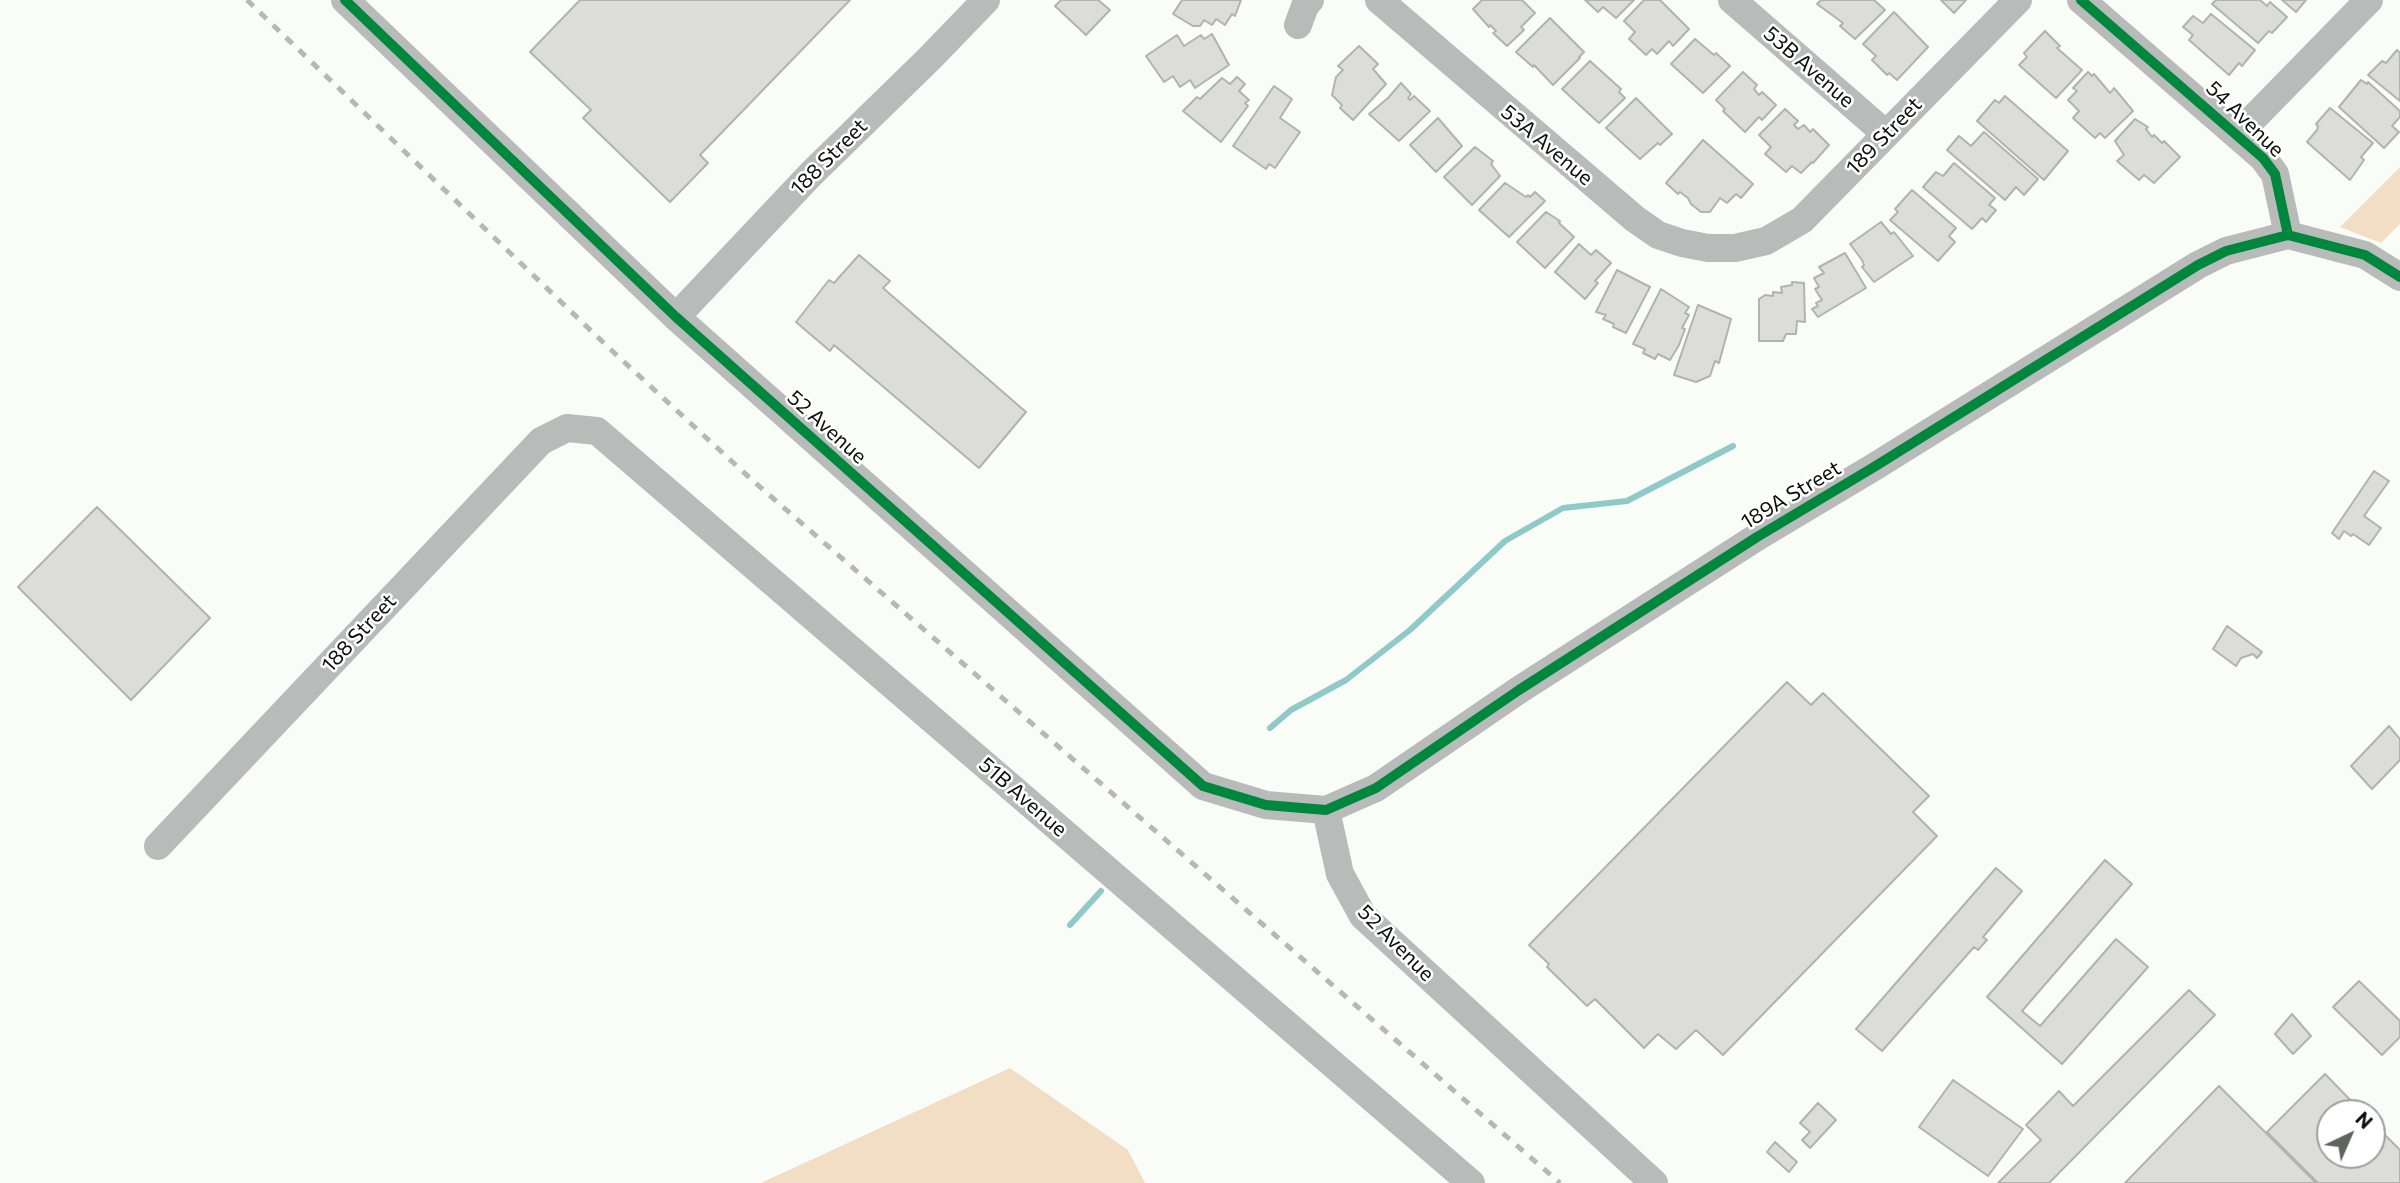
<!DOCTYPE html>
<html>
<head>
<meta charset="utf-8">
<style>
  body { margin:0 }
  #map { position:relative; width:2400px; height:1183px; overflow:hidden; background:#f9fcf7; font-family:Commissioner,sans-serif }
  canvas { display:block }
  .north { position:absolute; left:2316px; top:1099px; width:70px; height:70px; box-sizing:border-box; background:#fff; border:2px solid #9f9f9e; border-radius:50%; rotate:44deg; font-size:19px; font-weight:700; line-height:28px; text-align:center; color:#0e100d }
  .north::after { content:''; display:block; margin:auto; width:24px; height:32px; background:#60635f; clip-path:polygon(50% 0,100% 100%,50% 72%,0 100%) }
</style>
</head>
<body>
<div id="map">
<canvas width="2400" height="1183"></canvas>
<div class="north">N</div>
</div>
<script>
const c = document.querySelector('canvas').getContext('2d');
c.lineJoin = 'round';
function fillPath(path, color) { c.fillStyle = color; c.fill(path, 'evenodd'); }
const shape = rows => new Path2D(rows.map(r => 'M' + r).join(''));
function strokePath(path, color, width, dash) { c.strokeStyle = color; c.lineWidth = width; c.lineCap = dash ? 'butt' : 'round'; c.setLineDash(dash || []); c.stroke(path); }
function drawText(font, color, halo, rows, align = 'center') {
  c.font = font + ' Commissioner,sans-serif'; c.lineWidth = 5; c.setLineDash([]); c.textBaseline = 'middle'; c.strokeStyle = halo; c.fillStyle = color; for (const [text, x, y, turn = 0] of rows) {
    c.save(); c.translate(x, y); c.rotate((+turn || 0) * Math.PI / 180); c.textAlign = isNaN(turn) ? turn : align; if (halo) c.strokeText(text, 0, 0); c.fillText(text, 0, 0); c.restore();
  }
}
const green = shape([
  [2400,167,2400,224,2381,243,2340,227],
  [1010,1068,1128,1150,1145,1183,761,1183]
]);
const stream = shape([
  [1270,728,1291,710,1346,680,1410,630,1505,541,1563,508,1627,501,1733,446],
  [1070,925,1101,891]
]);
const building = shape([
  [580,0,850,0,700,155,708,163,670,202,583,118,591,110,530,52,580,0],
  [1061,0,1098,0,1110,10,1086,35,1055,6,1061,0],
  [1182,0,1241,0,1235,16,1232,14,1225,25,1216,19,1212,25,1204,20,1200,26,1193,26,1173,14,1182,0],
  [1482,0,1522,0,1535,13,1521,27,1524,30,1507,46,1493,33,1496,31,1490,25,1489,27,1473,9,1482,0],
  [1585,0,1634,0,1616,18,1603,7,1598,12,1585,0],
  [1644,0,1660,0,1689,29,1673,46,1669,41,1657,54,1652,49,1646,55,1629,39,1635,32,1624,21,1644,0],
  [1821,0,1874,0,1885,10,1855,39,1840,26,1843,23,1817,4,1821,0],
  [1941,0,1966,0,1954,13,1941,0],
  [2216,0,2260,0,2267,6,2270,2,2287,17,2272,33,2269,31,2258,43,2212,4,2216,0],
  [2282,0,2306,0,2296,12,2282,0],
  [1894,12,1928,47,1897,80,1889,73,1887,75,1872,60,1876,56,1863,44,1894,12],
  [2211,14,2255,50,2242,66,2239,63,2229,75,2189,40,2193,35,2183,27,2193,16,2203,23,2211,14],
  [1550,18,1584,52,1579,57,1580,58,1553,85,1534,65,1533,67,1516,52,1550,18],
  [2045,31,2060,46,2057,48,2082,70,2056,98,2019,65,2027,57,2024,53,2045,31],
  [1212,34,1229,65,1195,88,1190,80,1180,87,1173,76,1164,82,1146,56,1177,35,1184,46,1201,35,1204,39,1212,34],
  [1695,39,1714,55,1716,53,1730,66,1703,93,1671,64,1695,39],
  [1359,46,1378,64,1373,69,1386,84,1353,120,1340,108,1342,105,1332,95,1336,77,1343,70,1338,66,1359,46],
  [2397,50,2400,53,2400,101,2368,75,2382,61,2386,63,2397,50],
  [1590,61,1621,89,1619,92,1625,98,1599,123,1562,89,1590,61],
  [1743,72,1757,85,1754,89,1759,95,1762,92,1776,105,1762,120,1759,117,1745,132,1723,111,1725,109,1716,100,1743,72],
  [2088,72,2092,76,2094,74,2110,93,2114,88,2133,111,2105,138,2100,133,2095,138,2073,118,2079,111,2068,100,2077,91,2073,88,2088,72],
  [1237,77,1245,84,1239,91,1249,100,1245,103,1248,106,1221,142,1183,111,1197,97,1200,99,1222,78,1230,84,1237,77],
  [2361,80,2367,84,2368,82,2400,111,2400,117,2392,126,2399,132,2384,148,2339,107,2361,80],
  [1401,83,1411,94,1408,98,1410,100,1414,96,1430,111,1399,141,1369,114,1388,98,1401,83],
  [1274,86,1292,99,1280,118,1300,132,1275,168,1269,164,1266,169,1233,146,1274,86],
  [2005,96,2068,151,2044,180,1977,121,1995,100,1999,103,2005,96],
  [1636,98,1672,134,1660,145,1658,143,1640,159,1606,128,1636,98],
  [2330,108,2373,143,2361,157,2364,160,2350,180,2307,142,2317,130,2318,126,2316,124,2330,108],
  [1785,109,1798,121,1794,125,1798,129,1804,125,1810,132,1813,129,1829,145,1813,163,1812,162,1801,173,1792,166,1786,172,1778,165,1765,154,1771,147,1759,135,1785,109],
  [1438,118,1462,146,1436,172,1410,145,1438,118],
  [2135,119,2148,127,2146,129,2152,137,2154,135,2162,143,2164,141,2180,157,2154,183,2144,175,2139,180,2117,161,2124,155,2115,141,2135,119],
  [1984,132,2038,179,2024,195,2016,187,2005,200,1947,150,1959,136,1971,146,1984,132],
  [1703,140,1753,184,1741,198,1736,194,1727,203,1720,198,1710,212,1701,212,1691,204,1688,198,1680,192,1678,194,1666,183,1703,140],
  [1475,147,1493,161,1491,164,1500,176,1472,205,1444,177,1475,147],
  [1954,163,1995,198,1989,205,1996,210,1986,222,1982,218,1972,229,1923,187,1936,172,1943,176,1954,163],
  [1505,183,1526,197,1528,195,1530,197,1535,192,1545,201,1509,237,1479,210,1505,183],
  [1912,190,1956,228,1949,236,1955,242,1938,261,1890,220,1898,212,1895,209,1912,190],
  [1546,212,1560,221,1559,223,1574,237,1545,268,1517,242,1546,212],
  [1881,222,1891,234,1894,232,1913,256,1874,282,1862,267,1864,265,1862,260,1850,244,1881,222],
  [1579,244,1591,255,1596,250,1611,263,1595,281,1598,283,1585,299,1555,272,1579,244],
  [1845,253,1866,288,1818,317,1812,309,1818,306,1816,303,1822,300,1815,289,1819,287,1814,278,1824,273,1819,267,1845,253],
  [859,255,890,281,883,288,1026,412,979,468,834,345,830,351,796,322,829,280,834,283,859,255],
  [1617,270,1650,287,1626,333,1613,327,1614,324,1603,319,1606,315,1596,312,1617,270],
  [1792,282,1804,283,1805,322,1797,321,1796,334,1786,334,1783,341,1759,341,1759,299,1765,295,1773,296,1773,292,1782,293,1781,287,1792,285,1792,282],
  [1661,289,1689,307,1685,313,1689,315,1682,328,1685,329,1679,345,1670,360,1658,354,1655,359,1643,353,1645,349,1633,344,1661,289],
  [1698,305,1731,319,1719,363,1715,361,1710,376,1696,382,1674,375,1698,305],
  [2374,471,2389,481,2364,516,2381,528,2369,545,2353,534,2351,536,2344,531,2339,539,2332,533,2374,471],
  [97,507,210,618,131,700,18,587,97,507],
  [2227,626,2262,652,2257,658,2253,654,2241,658,2236,666,2213,649,2227,626],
  [1787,682,1811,705,1823,693,1929,796,1913,812,1937,836,1723,1055,1696,1030,1676,1049,1658,1034,1644,1048,1595,999,1587,1006,1547,967,1549,964,1529,945,1787,682],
  [2389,726,2400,739,2400,760,2372,789,2351,766,2389,726],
  [2105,860,2132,884,2022,1011,2040,1026,2116,939,2148,967,2062,1064,1987,997,2105,860],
  [1996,868,2022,891,1983,937,1987,940,1978,950,1974,947,1882,1051,1856,1029,1996,868],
  [2359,981,2400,1021,2400,1037,2382,1055,2333,1007,2359,981],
  [2189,990,2215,1015,2049,1183,1998,1183,2041,1140,2026,1125,2059,1091,2073,1106,2189,990],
  [2292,1014,2311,1036,2293,1054,2275,1034,2292,1014],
  [2325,1074,2363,1113,2330,1113,2330,1155,2372,1155,2372,1122,2400,1150,2400,1183,2318,1183,2267,1132,2325,1074],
  [1953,1080,2023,1129,1988,1176,1919,1127,1953,1080],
  [2219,1086,2316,1183,2125,1183,2219,1086],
  [1818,1103,1836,1120,1810,1148,1802,1140,1810,1132,1800,1123,1818,1103],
  [1775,1142,1797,1162,1789,1172,1767,1152,1775,1142]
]);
const minor = shape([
  [345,0,676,317,1203,786,1266,805,1326,810,1376,788,1519,690,1757,537,1874,467,2198,265,2226,251,2288,235,2365,255,2400,277],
  [1379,0,1635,219,1658,235,1682,243,1708,248,1735,248,1766,241,1802,220,2018,0],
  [1732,0,1886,134],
  [2081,0,2263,158,2275,174,2288,235],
  [1298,25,1305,6,1310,0],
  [2238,134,2369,0],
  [676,317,811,174,929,59,986,0],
  [1326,810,1340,874,1363,916,1654,1183],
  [158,846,541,441,567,428,597,431,1471,1183]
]);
const rail = shape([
  [247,0,609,348,752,480,1560,1183]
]);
const cycleway = shape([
  [345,0,676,317,1203,786,1266,805,1326,810,1376,788,1519,690,1757,537,1874,467,2198,265,2226,251,2288,235,2365,255,2400,277],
  [2081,0,2263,158,2275,174,2288,235]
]);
const streetNames = [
  ["53B Avenue",1809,67,41],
  ["54 Avenue",2245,119,44],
  ["189 Street",1884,136,-46],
  ["53A Avenue",1547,145,40],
  ["188 Street",829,157,-45],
  ["52 Avenue",827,427,42],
  ["189A Street",1791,495,-31],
  ["188 Street",359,633,-47],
  ["51B Avenue",1023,797,41],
  ["52 Avenue",1396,943,45]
];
fillPath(green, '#f2dec4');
strokePath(stream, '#8fcac8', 6);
fillPath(building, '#dcddd9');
strokePath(building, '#b2b3b0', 2);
strokePath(minor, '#b9bbba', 28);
strokePath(rail, '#b6b8b5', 5, [9, 9]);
strokePath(cycleway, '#00873e', 10);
drawText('21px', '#0e100d', '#fff', streetNames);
</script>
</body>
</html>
